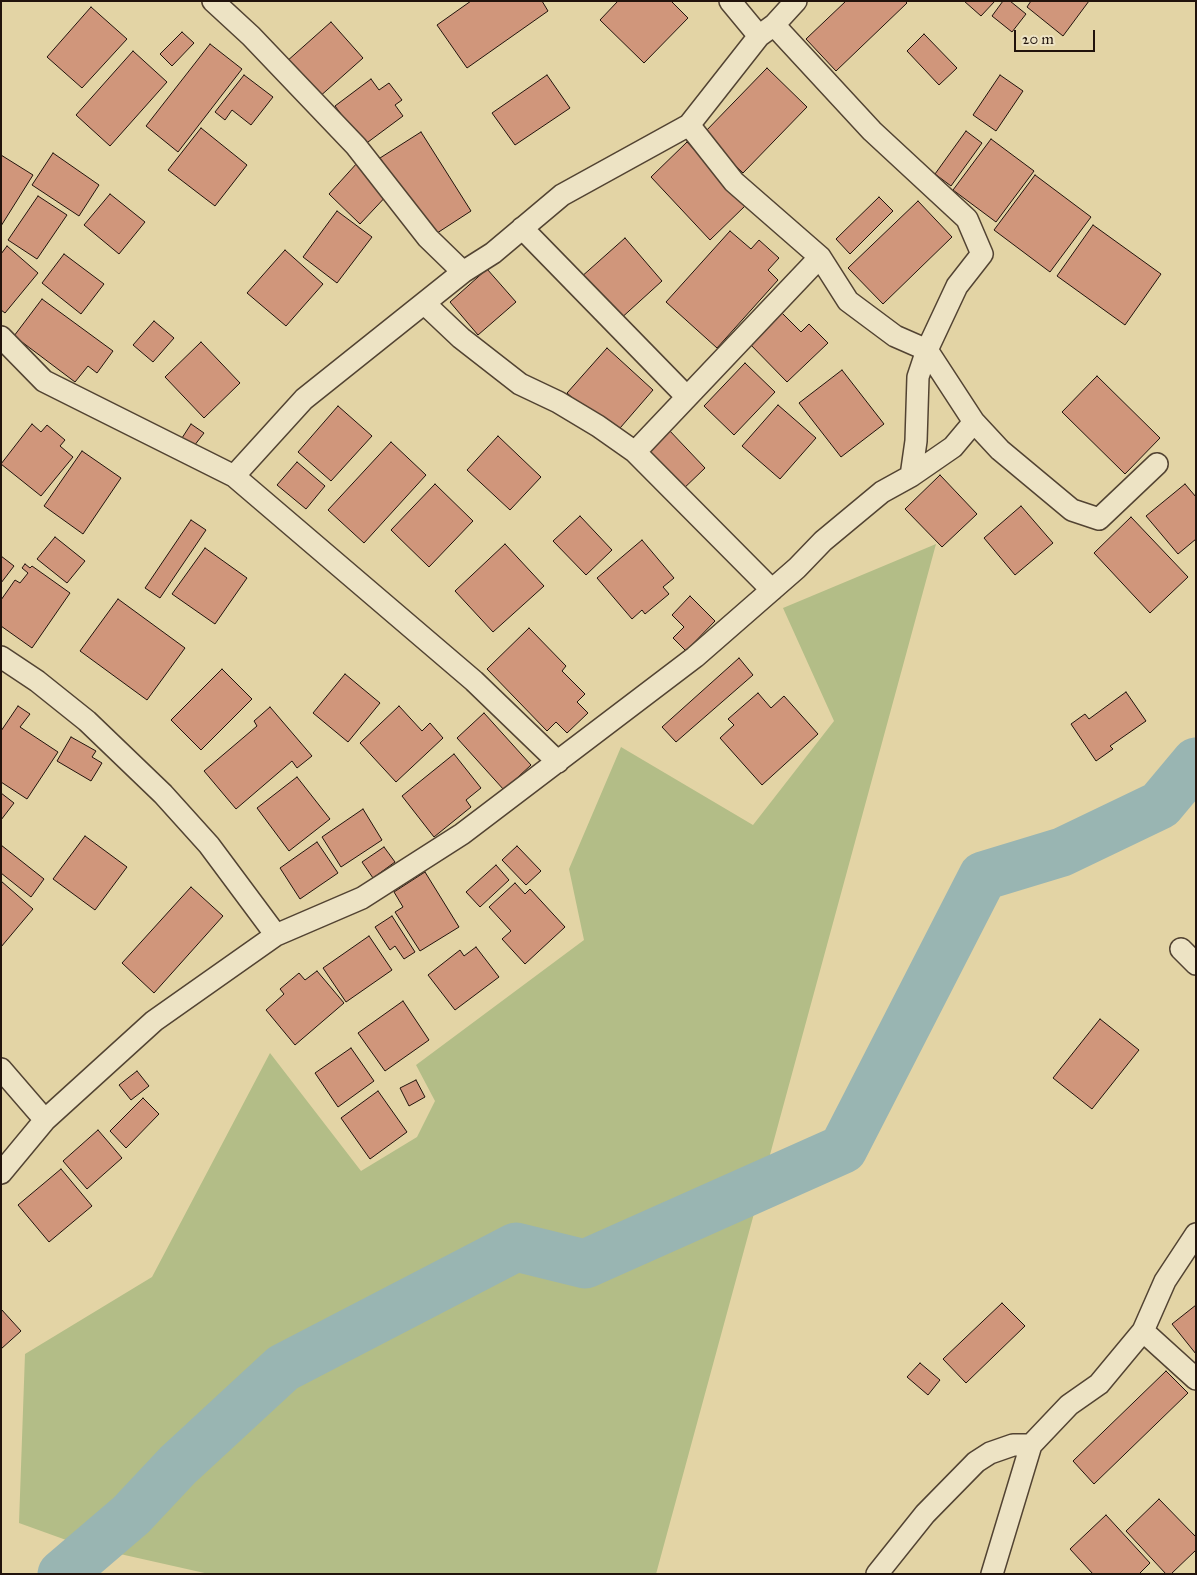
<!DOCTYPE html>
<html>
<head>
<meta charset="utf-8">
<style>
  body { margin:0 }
  #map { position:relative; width:1197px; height:1575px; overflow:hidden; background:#e3d4a5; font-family:"IM FELL Great Primer",serif }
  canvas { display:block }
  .frame { position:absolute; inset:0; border:2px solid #21130c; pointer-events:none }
  .scale { position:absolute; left:1014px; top:30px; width:81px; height:22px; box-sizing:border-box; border:2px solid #21130c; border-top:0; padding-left:6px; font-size:15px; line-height:18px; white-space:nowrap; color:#21130c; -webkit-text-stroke:4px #ede3c4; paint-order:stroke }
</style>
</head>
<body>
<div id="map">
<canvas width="1197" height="1575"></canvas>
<div class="frame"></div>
<div class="scale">20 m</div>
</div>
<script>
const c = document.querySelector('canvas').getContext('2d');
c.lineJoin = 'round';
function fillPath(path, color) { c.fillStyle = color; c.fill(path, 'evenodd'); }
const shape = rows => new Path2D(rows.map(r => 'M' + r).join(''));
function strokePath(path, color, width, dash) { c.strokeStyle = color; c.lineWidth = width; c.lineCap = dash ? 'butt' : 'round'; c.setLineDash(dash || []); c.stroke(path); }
const green = shape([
  [936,544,656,1574,209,1574,80,1545,19,1523,25,1354,152,1277,270,1053,361,1171,417,1137,435,1101,416,1065,584,940,569,869,621,747,753,825,834,721,783,608]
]);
const river = shape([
  [62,1574,131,1515,178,1465,283,1368,516,1247,585,1264,843,1149,983,876,1062,852,1160,805,1196,762]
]);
const building = shape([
  [471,1,542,1,548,11,467,68,437,25,471,1],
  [618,1,671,1,688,18,644,63,600,20,618,1],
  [846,1,905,1,907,3,836,71,806,39,846,1],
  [964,1,995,1,981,16,964,1],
  [1003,1,1010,1,1026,14,1012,32,992,16,1003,1],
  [1031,1,1089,1,1063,36,1027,7,1031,1],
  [91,7,127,39,82,88,47,57,91,7],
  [331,22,363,58,318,98,286,62,331,22],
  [182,32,194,43,172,66,160,54,182,32],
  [924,34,957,68,939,85,907,51,924,34],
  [210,44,242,69,178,152,146,126,210,44],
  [133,51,167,82,110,146,76,115,133,51],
  [767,68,807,107,743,173,703,134,767,68],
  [244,75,273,97,251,125,232,110,225,120,215,112,244,75],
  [547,75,570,108,515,145,492,113,547,75],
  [1000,75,1023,91,996,131,973,115,1000,75],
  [371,79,379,90,389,83,402,100,395,105,403,116,364,145,335,106,371,79],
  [201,128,247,165,215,206,168,170,201,128],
  [966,131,982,143,951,186,935,174,966,131],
  [421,132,471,211,431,237,380,158,421,132],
  [991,139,1034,171,996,222,953,190,991,139],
  [687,142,746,205,710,240,651,177,687,142],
  [53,153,99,185,79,216,32,185,53,153],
  [1,155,33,175,1,226,1,155],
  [358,162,390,192,360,224,329,194,358,162],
  [1035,175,1091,217,1050,272,994,230,1035,175],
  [110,194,145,222,119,254,84,225,110,194],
  [38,196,67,215,37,259,8,240,38,196],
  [879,197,893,211,850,254,836,239,879,197],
  [918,201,952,237,883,304,848,268,918,201],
  [337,211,372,237,337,283,303,257,337,211],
  [1093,225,1161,274,1125,325,1057,276,1093,225],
  [730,231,751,249,759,240,779,258,768,270,778,280,717,348,666,302,730,231],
  [625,238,662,281,618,321,580,278,625,238],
  [7,246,38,273,5,313,1,310,1,254,7,246],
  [285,250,323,284,286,326,247,293,285,250],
  [64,254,104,284,81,314,42,283,64,254],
  [487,269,516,302,478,335,450,302,487,269],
  [42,299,113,351,97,373,88,366,75,382,14,336,42,299],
  [779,310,801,332,809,324,828,343,787,382,747,341,779,310],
  [154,321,174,338,153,362,133,345,154,321],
  [201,342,240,383,204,418,165,377,201,342],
  [607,348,653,390,614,435,567,393,607,348],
  [745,363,775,392,734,435,704,406,745,363],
  [842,370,884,424,841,457,799,403,842,370],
  [1097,376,1160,438,1125,474,1062,412,1097,376],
  [778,405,816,438,780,479,742,446,778,405],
  [338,406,372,436,331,481,298,452,338,406],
  [32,424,41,432,47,425,65,440,60,446,73,457,41,496,1,464,32,424],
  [191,424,204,433,194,446,182,438,191,424],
  [668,429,705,468,679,493,642,454,668,429],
  [498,436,541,477,510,510,467,470,498,436],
  [391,442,426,475,364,543,328,510,391,442],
  [82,451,121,478,83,534,44,506,82,451],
  [297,462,325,486,306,509,277,485,297,462],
  [940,475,977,514,942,547,905,509,940,475],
  [435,484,473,521,429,567,391,530,435,484],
  [1185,484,1196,497,1196,539,1178,554,1146,516,1185,484],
  [1021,506,1053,543,1015,575,984,538,1021,506],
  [580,516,612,550,586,575,553,541,580,516],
  [1131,517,1188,577,1150,613,1094,553,1131,517],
  [191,520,206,530,160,598,145,588,191,520],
  [55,537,85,561,67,583,37,559,55,537],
  [642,540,674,578,663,587,669,594,645,614,642,610,632,619,597,578,642,540],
  [505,544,544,586,493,632,455,591,505,544],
  [205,548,247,578,215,624,172,594,205,548],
  [1,556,14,566,1,583,1,556],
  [25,564,30,568,32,566,70,593,32,648,1,626,1,600,15,580,20,583,28,573,22,568,25,564],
  [690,596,715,621,686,651,673,638,684,627,672,615,690,596],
  [118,599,185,648,147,700,80,651,118,599],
  [529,628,566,666,562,671,585,694,577,702,588,713,567,733,556,722,547,731,487,669,529,628],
  [739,658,753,675,676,742,662,727,739,658],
  [222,669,252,699,201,750,171,720,222,669],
  [345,674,380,703,348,742,313,713,345,674],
  [1126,692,1146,721,1110,746,1113,749,1096,761,1071,724,1085,714,1089,719,1126,692],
  [758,693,771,708,784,696,818,734,762,785,720,738,734,725,728,719,758,693],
  [18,706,30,714,20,727,58,752,27,799,1,782,1,731,18,706],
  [399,706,422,731,430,723,443,738,396,782,360,743,399,706],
  [270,707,312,756,297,768,292,761,236,809,204,771,257,726,254,721,270,707],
  [484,713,531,765,504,790,457,738,484,713],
  [71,737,96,751,92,757,102,763,91,781,57,761,71,737],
  [454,754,481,788,466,800,471,807,434,837,402,796,454,754],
  [297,777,330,819,289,851,257,808,297,777],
  [1,793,14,803,1,820,1,793],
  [363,809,382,840,341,867,322,837,363,809],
  [85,836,127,867,95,910,53,879,85,836],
  [317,842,338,873,300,899,280,868,317,842],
  [1,845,44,879,31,897,1,873,1,845],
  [517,846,541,871,526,885,502,860,517,846],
  [384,847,395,862,373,878,362,862,384,847],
  [496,865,509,880,480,907,466,892,496,865],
  [425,872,459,927,420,951,395,912,403,907,394,892,425,872],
  [1,881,33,909,1,947,1,881],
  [515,883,525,894,530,889,565,927,525,964,502,939,511,931,489,907,515,883],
  [191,887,223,916,154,993,122,963,191,887],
  [392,916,415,952,404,959,395,946,390,950,375,927,392,916],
  [369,936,392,970,346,1002,323,968,369,936],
  [476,947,499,977,455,1010,428,975,460,950,464,956,476,947],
  [317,971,344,1003,295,1045,266,1010,284,994,280,989,299,973,305,980,317,971],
  [403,1001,429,1040,385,1071,358,1033,403,1001],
  [1100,1019,1139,1050,1092,1109,1053,1078,1100,1019],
  [351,1048,374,1081,338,1107,315,1073,351,1048],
  [137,1071,149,1086,131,1100,119,1085,137,1071],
  [416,1080,425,1097,409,1106,400,1088,416,1080],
  [378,1091,407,1132,370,1159,341,1118,378,1091],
  [143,1098,159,1114,126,1148,110,1131,143,1098],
  [98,1130,122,1158,87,1189,63,1161,98,1130],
  [61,1169,92,1206,49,1242,18,1205,61,1169],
  [1002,1303,1025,1326,966,1383,943,1359,1002,1303],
  [1196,1305,1196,1354,1172,1324,1196,1305],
  [1,1309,21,1331,1,1349,1,1309],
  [920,1363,940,1380,928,1395,907,1377,920,1363],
  [1166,1371,1188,1393,1094,1484,1073,1461,1166,1371],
  [1159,1499,1196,1537,1196,1550,1171,1574,1166,1574,1126,1531,1159,1499],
  [1106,1515,1150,1563,1139,1574,1093,1574,1070,1549,1106,1515]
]);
const minor = shape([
  [213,1,251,36,356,146,428,238,463,272],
  [730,1,759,36],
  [689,125,734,182,820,257,848,301,895,336,927,350,974,422,1000,450,1072,510,1099,519,1157,464],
  [522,228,687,397],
  [425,304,461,338,520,384,558,402,598,426,635,452,772,590],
  [1,337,44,381,234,476,474,681,558,762],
  [635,452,820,257],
  [234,476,304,399,463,272,493,253,562,195,689,125,759,36,774,25,796,1],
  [911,476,953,447,974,422],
  [1,657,37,681,87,721,163,794,209,845,276,935],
  [1181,949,1196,964],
  [1,1069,45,1120],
  [1,1173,45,1120,154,1021,276,935,362,898,462,834,695,657,797,568,823,541,882,492,911,476,916,441,918,377,927,350,957,286,982,254,967,219,872,131,774,25],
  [1196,1234,1165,1281,1143,1331,1196,1379],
  [877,1574,925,1514,976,1462,990,1453,1013,1445,1031,1445],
  [992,1574,1031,1445,1069,1405,1099,1384,1143,1331]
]);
fillPath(green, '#b3bd87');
strokePath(river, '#99b5b2', 49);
fillPath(building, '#d0967b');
strokePath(building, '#21130c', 1);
strokePath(minor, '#524332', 24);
strokePath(minor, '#ede3c4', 21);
</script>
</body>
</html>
